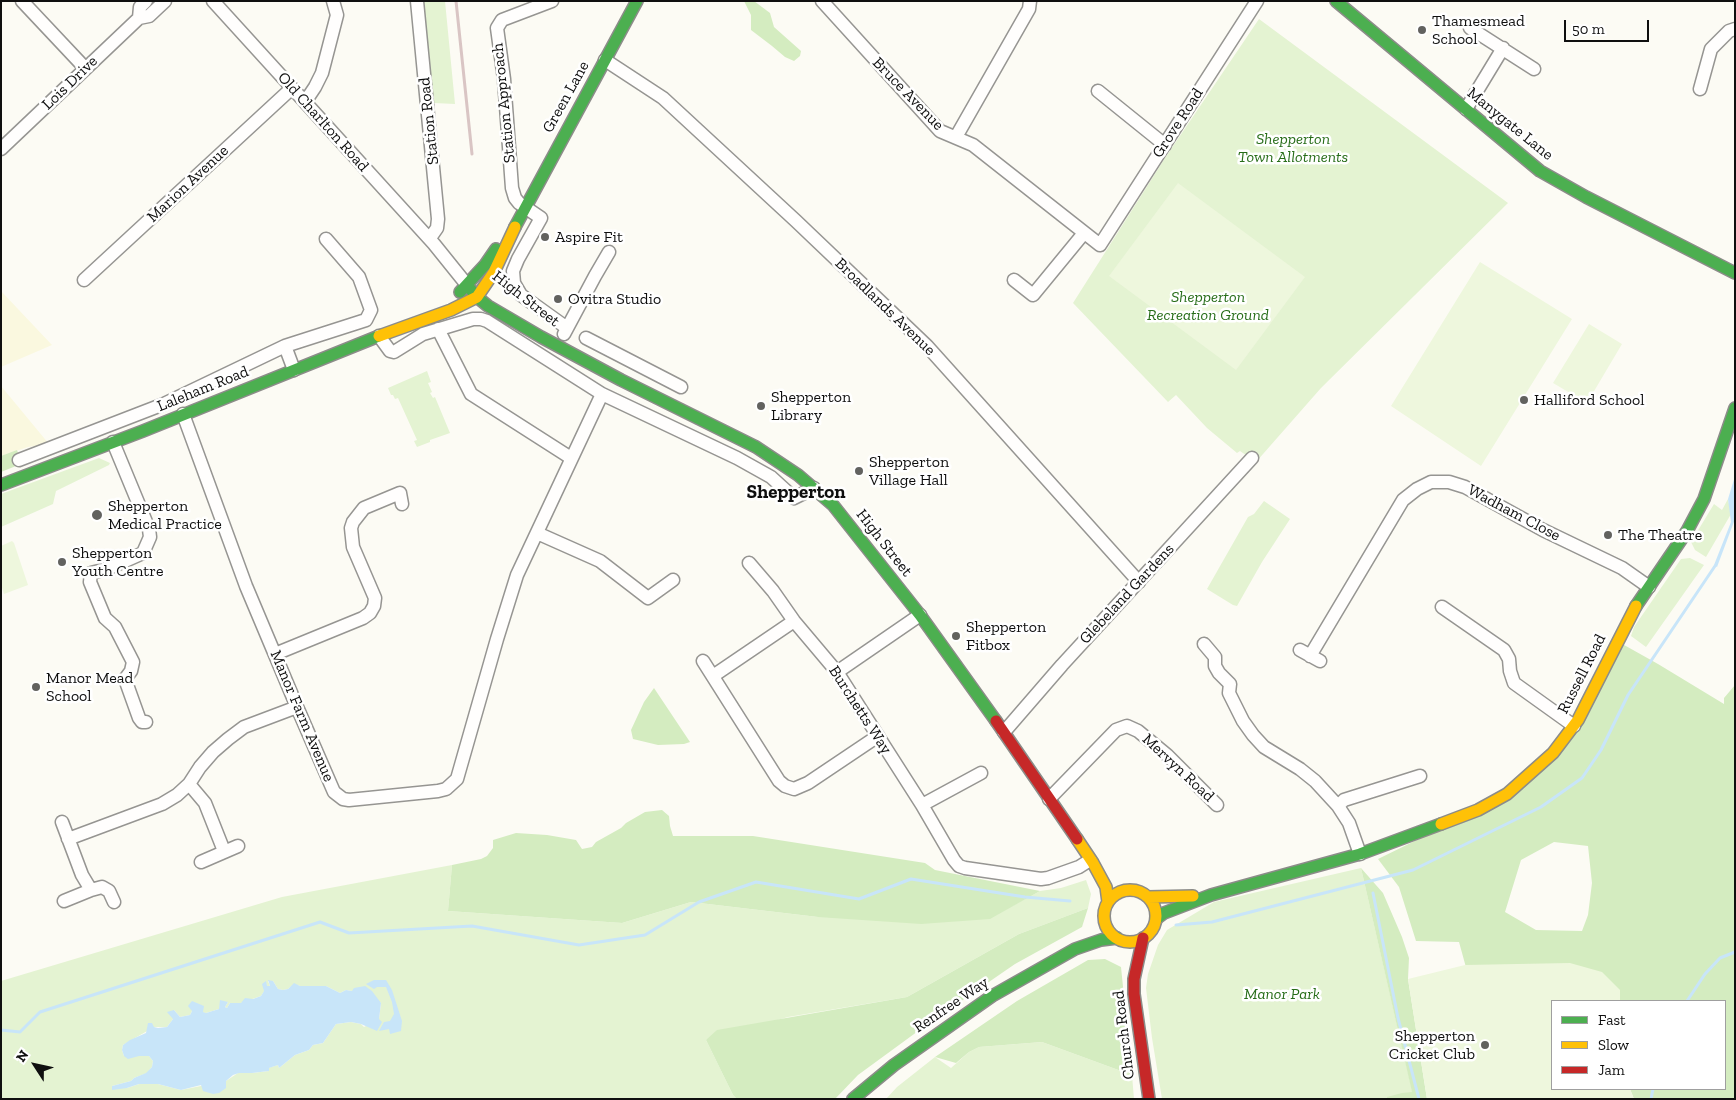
<!DOCTYPE html>
<html>
<head>
<meta charset="utf-8">
<style>
  body { margin:0 }
  #map { position:relative; width:1736px; height:1100px; overflow:hidden; background:#fcfbf4; font-family:"Zilla Slab",serif }
  canvas { display:block }
  .frame { position:absolute; inset:0; border:2px solid #0f0f0f; pointer-events:none }
  .legend { position:absolute; left:1551px; top:1000px; width:175px; height:90px; box-sizing:border-box; background:#fff; border:1px solid #9f9f9f; margin:0; padding:6px 9px; list-style:none; font-size:15px; color:#0f0f0f }
  .legend li { display:flex; align-items:center; gap:10px; height:25px }
  .legend b { width:25px; border:1px solid #9f9f9f }
  .north { position:absolute; left:10px; top:1040px; width:50px; height:50px; -webkit-text-stroke:4px #fff; paint-order:stroke; rotate:305deg; font-size:14px; font-weight:700; line-height:20px; text-align:center; color:#0f0f0f }
  .north::after { content:''; display:block; margin:auto; width:18px; height:22px; background:#0f0f0f; clip-path:polygon(50% 0,100% 100%,50% 72%,0 100%) }
  .scale { position:absolute; left:1564px; top:20px; width:85px; height:22px; box-sizing:border-box; border:2px solid #0f0f0f; border-top:0; padding-left:6px; font-size:15px; line-height:18px; white-space:nowrap; color:#0f0f0f; -webkit-text-stroke:4px #fff; paint-order:stroke }
</style>
</head>
<body>
<div id="map">
<canvas width="1736" height="1100"></canvas>
<div class="frame"></div>
<ul class="legend">
<li><b style="height:6px;background:#4caf50"></b>Fast</li>
<li><b style="height:6px;background:#ffc107"></b>Slow</li>
<li><b style="height:6px;background:#c62828"></b>Jam</li>
</ul>
<div class="north">N</div>
<div class="scale">50 m</div>
</div>
<script>
const c = document.querySelector('canvas').getContext('2d');
c.lineJoin = 'round';
function fillPath(path, color) { c.fillStyle = color; c.fill(path, 'evenodd'); }
const shape = rows => new Path2D(rows.map(r => 'M' + r).join(''));
function strokePath(path, color, width, dash) { c.strokeStyle = color; c.lineWidth = width; c.lineCap = dash ? 'butt' : 'round'; c.setLineDash(dash || []); c.stroke(path); }
function drawText(font, color, halo, rows, align = 'center') {
  c.font = font + ' "Zilla Slab",serif'; c.lineWidth = 5; c.setLineDash([]); c.textBaseline = 'middle'; c.strokeStyle = halo; c.fillStyle = color; for (const [text, x, y, turn = 0] of rows) {
    c.save(); c.translate(x, y); c.rotate((+turn || 0) * Math.PI / 180); c.textAlign = isNaN(turn) ? turn : align; if (halo) c.strokeText(text, 0, 0); c.fillText(text, 0, 0); c.restore();
  }
}
const farmland = shape([
  [1,291,52,345,1,367],
  [1,386,49,444,28,447,1,456]
]);
const green = shape([
  [423,1,445,1,455,104,434,103],
  [1259,19,1508,203,1321,388,1256,462,1240,451,1237,453,1207,428,1176,395,1168,402,1073,303,1165,158],
  [427,371,431,382,428,383,432,392,430,393,433,398,435,397,450,433,430,440,430,442,417,447,414,441,417,440,398,398,395,399,393,395,391,395,388,388],
  [99,458,110,463,109,465,56,491,53,504,1,527,1,494],
  [1728,499,1731,514,1706,557,1695,550,1691,542,1714,504,1722,510],
  [1264,501,1290,519,1262,562,1237,606,1233,605,1207,589,1248,517,1254,514],
  [1690,558,1704,565,1646,647,1631,636,1634,627,1681,559],
  [452,865,448,911,622,923,691,902,818,917,990,918,1040,891,1061,888,1086,880,1091,894,1088,908,1019,934,907,997,788,1017,706,1040,733,1095,737,1099,1,1099,1,981,282,897],
  [268,981,273,981,278,989,283,990,288,989,294,984,300,986,326,986,340,993,346,990,352,991,381,1003,379,1019,364,1027,361,1024,351,1022,336,1024,323,1043,313,1045,309,1050,295,1055,279,1068,278,1065,268,1068,269,1071,252,1073,238,1073,226,1081,181,1090,158,1084,139,1084,127,1088,112,1086,131,1081,134,1078,147,1073,152,1067,153,1061,149,1056,124,1056,122,1050,123,1045,154,1027,167,1027,173,1019,174,1010,180,1017,190,1015,192,1011,206,1013,219,1009,220,1005,228,1002,225,1007,227,1008,230,1003,241,1003,261,996,267,987,270,986],
  [1361,868,1414,1099,1162,1099,1152,1038,1146,988,1148,974,1158,945,1167,930,1214,902],
  [1042,1042,1132,1075,1134,1099,886,1099,897,1087,935,1057,951,1068,969,1052,979,1047]
]);
const forest = shape([
  [744,1,754,1,770,13,774,27,801,51,800,56,794,61,785,57,772,46,751,30,751,15],
  [17,450,19,456,16,466,1,472,1,456],
  [1617,641,1658,664,1724,704,1724,698,1735,685,1735,1099,1634,1099,1630,1089,1725,1089,1725,1001,1620,1001,1620,990,1467,971,1459,942,1416,941,1399,887,1378,859,1478,810,1553,753],
  [1554,842,1588,846,1592,883,1588,915,1582,931,1536,930,1505,912,1521,860],
  [654,688,690,742,684,744,658,745,633,739,631,730,644,702],
  [662,810,669,816,670,826,673,836,753,836,925,863,935,870,1040,891,990,919,921,924,818,917,691,902,622,923,448,911,452,865,481,859,487,856,493,848,493,840,516,833,547,835,576,840,582,849,592,847,596,842,621,828,626,823,645,812],
  [1361,868,1383,893,1402,937,1409,958,1408,979,1427,1099,1387,1099,1387,1097,1402,1093,1412,1092],
  [1088,908,1082,927,1015,964,925,1026,858,1075,835,1099,737,1099,733,1095,706,1040,717,1030,907,997,1019,934],
  [1105,959,1121,967,1132,1075,1042,1042,979,1047,969,1052,956,1063,935,1057,1017,1001,1088,960]
]);
const pitch = shape([
  [1178,183,1305,277,1236,370,1109,276],
  [1480,262,1572,319,1481,466,1391,406],
  [1589,324,1622,344,1587,403,1553,383],
  [12,541,14,543,28,585,4,594,1,585,1,546],
  [1570,963,1602,972,1620,990,1620,1001,1552,1001,1552,1089,1630,1089,1634,1099,1427,1099,1408,979,1465,965]
]);
const water = shape([
  [1735,476,1735,519,1717,567,1714,565,1731,522,1728,499],
  [268,980,273,981,278,989,283,990,288,989,294,983,300,986,326,986,340,993,346,990,352,991,354,988,365,986,372,991,381,1003,379,1019,382,1022,377,1031,361,1024,351,1022,336,1024,323,1043,313,1045,309,1050,295,1055,279,1068,278,1065,269,1068,269,1071,252,1073,239,1073,233,1075,226,1081,226,1088,219,1093,213,1094,203,1091,201,1085,181,1090,158,1084,139,1084,127,1088,112,1090,112,1086,131,1081,134,1078,146,1073,152,1067,153,1061,149,1056,139,1056,128,1059,124,1056,122,1050,123,1045,130,1040,146,1033,148,1023,152,1023,154,1027,158,1028,167,1027,173,1019,167,1012,174,1010,180,1017,190,1015,192,1011,188,1006,192,1001,204,1006,203,1012,206,1013,219,1009,220,1000,228,1002,225,1007,227,1008,230,1003,241,1003,245,998,253,999,261,996,264,991,262,984,266,981,267,986,270,986],
  [374,980,386,980,392,990,402,1021,401,1031,390,1034,389,1029,379,1031,384,1022,390,1021,394,1014,392,1002,386,987,377,987,374,989,366,984]
]);
const stream = shape([
  [1373,893,1398,1018,1419,1099],
  [1176,925,1212,922,1413,870,1541,807,1582,778,1601,750,1628,695,1715,566],
  [1687,1001,1705,974,1720,958,1735,952],
  [1,1030,20,1032,40,1012,320,922,349,933,472,926,579,945,645,935,699,902,756,882,859,899,911,879,1025,897,1070,901],
  [1651,1099,1653,1089]
]);
const street = shape([
  [22,1,85,68],
  [213,1,434,244,467,285],
  [417,1,438,219,437,228,430,238],
  [552,1,502,20,497,28,504,79,512,188,515,198,519,203,541,218,518,259,513,271,514,283,521,295,567,328],
  [822,1,940,131,973,145,1100,245,1257,1],
  [139,18,140,7,146,1],
  [1470,28,1534,69],
  [605,60,663,98,796,221,927,346,1139,582],
  [1700,89,1711,49,1729,31,1735,29],
  [1098,91,1165,145],
  [305,102,315,87,322,73,337,15,333,1],
  [1466,109,1503,48],
  [956,137,1029,9,1030,1],
  [1,149,139,18,149,16,165,1],
  [84,280,292,88],
  [1014,280,1033,295,1084,233],
  [438,329,471,394,571,458],
  [564,334,595,276,609,252],
  [379,336,390,351,394,352,423,334,473,319,481,319,487,321,602,394,737,458,771,477,794,498,814,488],
  [586,338,681,387],
  [285,346,294,370],
  [183,414,246,586,297,707,334,792,343,799,349,800,438,791,446,789,457,779,497,639,517,575,602,394],
  [113,442,149,529,150,537,143,553,107,569,91,573,90,582,105,618,115,627,133,662,131,671,125,679,139,718,142,722,146,722],
  [19,460,164,404,285,346,366,320,371,310,359,277,326,239],
  [537,533,600,561,648,598,673,580],
  [749,563,773,591,794,621,837,672,922,805,954,860,959,866,965,868,1041,879,1048,878,1079,867,1090,860],
  [1442,607,1504,650,1509,659,1510,671,1514,683,1574,726],
  [1204,644,1215,657,1215,666,1219,673,1230,684,1229,693,1243,721,1253,735,1264,747,1300,769,1315,781,1338,806,1349,823,1360,854],
  [1300,650,1320,661],
  [275,654,363,618,370,613,374,606,375,598,353,547,351,528,353,522,364,508,400,493,402,504],
  [1310,656,1403,500,1417,489,1431,482,1449,482,1465,487,1543,530,1622,568,1649,587],
  [703,661,779,781,785,786,794,789,808,783,878,736],
  [837,672,920,615],
  [713,676,794,621],
  [1004,732,1062,665,1252,458],
  [189,784,205,803,224,851],
  [1049,799,1116,730,1127,726,1138,731,1167,755,1217,805],
  [922,805,981,773],
  [1338,806,1344,800,1420,776],
  [62,822,82,875,91,890,102,887,109,891,114,902],
  [68,839,162,804,177,795,189,784,200,767,213,752,228,739,244,727,297,707],
  [201,862,238,846],
  [64,901,91,890]
]);
const fast = shape([
  [1336,1,1540,171,1586,197,1735,273],
  [515,227,637,1],
  [467,285,477,297,488,306,541,337,621,380,756,447,798,475,833,505,920,615,996,721],
  [460,292,485,265,496,249],
  [1,485,143,431,379,336],
  [1636,606,1687,531,1704,499,1735,408],
  [1156,919,1164,913,1211,895,1360,854,1441,824],
  [853,1099,894,1065,992,996,1075,949,1101,940,1117,938]
]);
const slow = shape([
  [379,336,451,310,477,297,494,272,515,227],
  [1441,824,1478,810,1507,794,1553,753,1578,720,1636,606],
  [1077,839,1093,863,1106,887,1108,902],
  '1104 916a26 26 0 1 1 52 0a26 26 0 1 1-52 0Z',
  [1148,897,1193,896]
]);
const jam = shape([
  [996,721,1077,839],
  [1143,938,1134,979,1134,994,1149,1099]
]);
const rail = shape([
  [456,1,472,154]
]);
const markers = [
  [1422,30,5,"#62625f"],
  [545,237,5,"#62625f"],
  [558,299,5,"#62625f"],
  [1524,400,5,"#62625f"],
  [761,406,5,"#62625f"],
  [859,471,5,"#62625f"],
  [97,515,6,"#62625f"],
  [1608,535,5,"#62625f"],
  [62,562,5,"#62625f"],
  [956,636,5,"#62625f"],
  [36,687,5,"#62625f"],
  [1485,1045,5,"#62625f"]
];
const poiNames = [
  ["Thamesmead",1432,21],
  ["School",1432,39],
  ["Aspire Fit",555,237],
  ["Ovitra Studio",568,299],
  ["Shepperton",771,397],
  ["Library",771,415],
  ["Halliford School",1534,400],
  ["Shepperton",869,462],
  ["Village Hall",869,480],
  ["Shepperton",108,506],
  ["Medical Practice",108,524],
  ["The Theatre",1618,535],
  ["Shepperton",72,553],
  ["Youth Centre",72,571],
  ["Shepperton",966,627],
  ["Fitbox",966,645],
  ["Manor Mead",46,678],
  ["School",46,696],
  ["Shepperton",1475,1036,"right"],
  ["Cricket Club",1475,1054,"right"]
];
const streetNames = [
  ["Lois Drive",70,83,-44],
  ["Bruce Avenue",908,94,46],
  ["Green Lane",566,97,-61],
  ["Station Approach",504,103,-96],
  ["Station Road",429,121,-96],
  ["Old Charlton Road",323,122,48],
  ["Grove Road",1178,123,-57],
  ["Manygate Lane",1510,124,39],
  ["Marion Avenue",188,184,-43],
  ["High Street",526,299,38],
  ["Broadlands Avenue",885,307,44],
  ["Laleham Road",203,389,-22],
  ["Wadham Close",1514,513,28],
  ["High Street",884,543,52],
  ["Glebeland Gardens",1127,594,-47],
  ["Russell Road",1582,674,-63],
  ["Burchetts Way",860,710,57],
  ["Manor Farm Avenue",302,716,67],
  ["Mervyn Road",1178,768,43],
  ["Renfree Way",951,1005,-34],
  ["Church Road",1124,1035,-97]
];
const parkNames = [
  ["Shepperton",1293,139],
  ["Town Allotments",1293,157],
  ["Shepperton",1208,297],
  ["Recreation Ground",1208,315],
  ["Manor Park",1282,994]
];
const quarterNames = [
  ["Shepperton",796,493]
];
fillPath(farmland, '#faf8df');
fillPath(green, '#e4f3d2');
fillPath(forest, '#d4ecc0');
fillPath(pitch, '#eef7dd');
fillPath(water, '#c8e5f9');
strokePath(stream, '#c8e5f9', 3);
strokePath(street, '#969592', 15);
strokePath(fast, '#8c8c89', 14);
strokePath(slow, '#8c8c89', 14);
strokePath(jam, '#8c8c89', 14);
strokePath(street, '#fffefd', 12);
strokePath(fast, '#4caf50', 11);
strokePath(slow, '#ffc107', 11);
strokePath(jam, '#c62828', 11);
strokePath(rail, '#d9c5c4', 3);
for (const [x, y, r, color] of markers) { const dot = new Path2D(); dot.arc(x, y, r, 0, 2 * Math.PI); c.fillStyle = color; c.fill(dot); strokePath(dot, '#fff', 2); }
drawText('16px', '#0f0f0f', '#fff', poiNames, 'left');
drawText('16px', '#0f0f0f', '#fff', streetNames);
drawText('italic 16px', '#276d19', '#fff', parkNames);
drawText('bold 19px', '#0f0f0f', '#fff', quarterNames);
</script>
</body>
</html>
